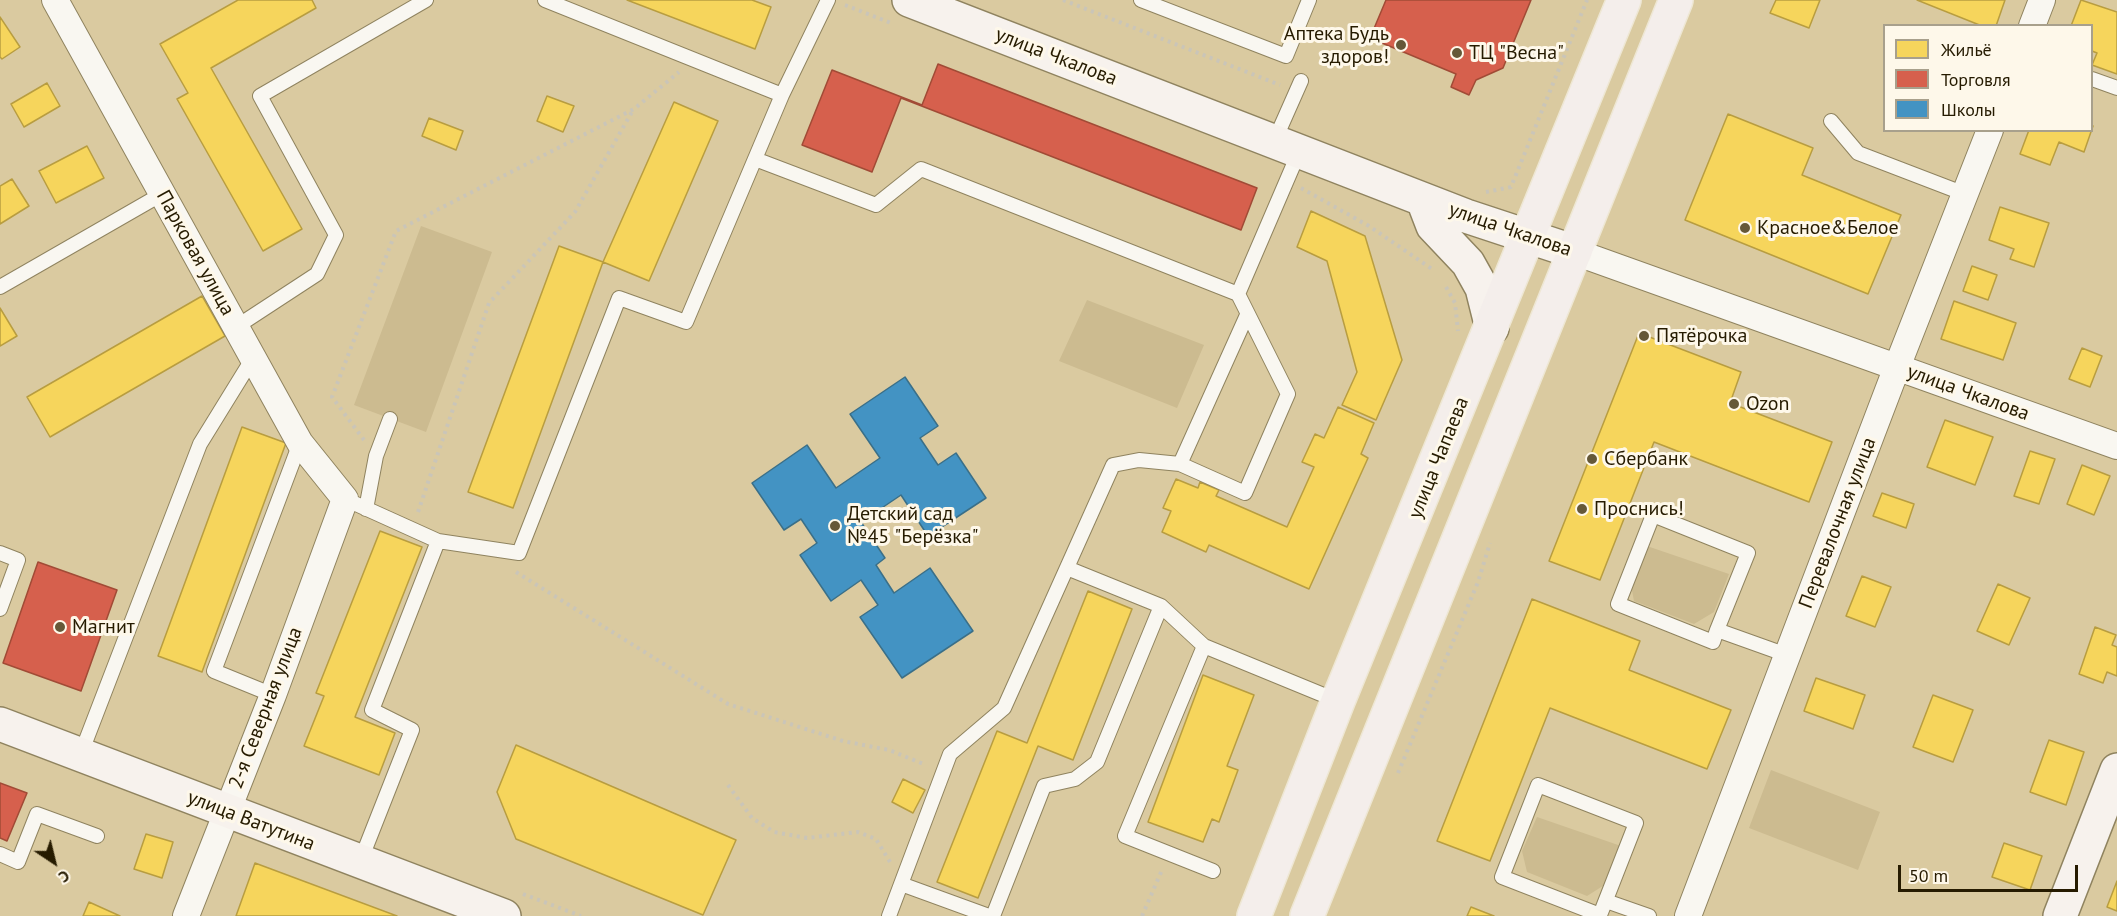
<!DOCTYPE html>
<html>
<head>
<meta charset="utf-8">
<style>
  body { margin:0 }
  #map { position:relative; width:2117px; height:916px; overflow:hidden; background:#dacaa0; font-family:"PT Sans",sans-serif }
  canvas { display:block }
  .legend { position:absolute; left:1883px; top:24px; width:210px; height:108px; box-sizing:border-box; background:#fef8ea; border:2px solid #a8a08c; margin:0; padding:8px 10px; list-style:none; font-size:18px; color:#261b00 }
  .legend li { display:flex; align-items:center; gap:12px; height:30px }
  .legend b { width:30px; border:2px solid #a8a08c }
  .north { position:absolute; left:24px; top:832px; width:60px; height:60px; -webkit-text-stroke:4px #fef8ea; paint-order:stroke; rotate:145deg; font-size:16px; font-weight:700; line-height:24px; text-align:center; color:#261b00 }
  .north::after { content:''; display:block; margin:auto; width:21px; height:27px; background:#261b00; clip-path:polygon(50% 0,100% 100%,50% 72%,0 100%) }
  .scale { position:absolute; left:1898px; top:865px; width:180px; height:27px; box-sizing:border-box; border:3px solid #261b00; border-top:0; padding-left:8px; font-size:18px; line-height:21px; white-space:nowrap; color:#261b00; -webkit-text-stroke:4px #fef8ea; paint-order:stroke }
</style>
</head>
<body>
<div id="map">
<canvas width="2117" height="916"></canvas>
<ul class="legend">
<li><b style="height:16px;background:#f6d55c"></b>Жильё</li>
<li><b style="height:16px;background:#d6604d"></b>Торговля</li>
<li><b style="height:16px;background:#4393c3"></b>Школы</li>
</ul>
<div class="north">С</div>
<div class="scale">50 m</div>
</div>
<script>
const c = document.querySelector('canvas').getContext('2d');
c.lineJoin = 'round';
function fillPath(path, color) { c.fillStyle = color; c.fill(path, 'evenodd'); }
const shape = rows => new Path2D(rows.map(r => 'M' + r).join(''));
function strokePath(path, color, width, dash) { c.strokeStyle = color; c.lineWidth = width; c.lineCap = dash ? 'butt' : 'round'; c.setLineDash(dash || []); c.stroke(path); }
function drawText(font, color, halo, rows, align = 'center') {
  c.font = font + ' "PT Sans",sans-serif'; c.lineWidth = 6; c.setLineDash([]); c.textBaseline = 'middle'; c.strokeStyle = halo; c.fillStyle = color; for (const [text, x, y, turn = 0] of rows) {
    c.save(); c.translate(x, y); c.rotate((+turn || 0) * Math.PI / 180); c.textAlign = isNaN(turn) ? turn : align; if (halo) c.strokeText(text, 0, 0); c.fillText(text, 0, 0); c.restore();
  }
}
const green = shape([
  [421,226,492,252,426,432,354,405],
  [1087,300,1204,345,1177,408,1059,361],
  [1644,545,1729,574,1714,612,1694,624,1634,601,1630,580],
  [1771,770,1880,812,1858,870,1749,828],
  [1537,817,1621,846,1606,884,1587,896,1527,872,1522,851]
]);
const homes = shape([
  [238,0,312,0,316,8,211,68,302,229,263,251,177,99,188,93,160,44,238,0],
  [627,0,752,0,771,7,755,49,627,0],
  [1776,0,1820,0,1809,28,1770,13,1776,0],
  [1917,0,2005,0,1996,26,1982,26,1917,0],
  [2081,0,2117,12,2117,74,2092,65,2097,53,2092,51,2092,26,2071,26,2081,0],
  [0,17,20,47,2,59,0,57,0,17],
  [47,83,60,106,24,127,11,104,47,83],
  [547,96,574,106,563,132,537,121,547,96],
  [674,102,718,121,649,281,603,262,674,102],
  [1728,114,1813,148,1802,175,1901,215,1868,294,1685,220,1728,114],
  [429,118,463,131,456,150,422,136,429,118],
  [2092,125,2093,126,2084,152,2059,142,2050,165,2020,154,2029,130,2092,130,2092,125],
  [87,146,104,178,56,203,39,171,87,146],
  [12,179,29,206,0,224,0,186,12,179],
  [2000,207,2049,223,2034,267,2010,259,2014,249,1989,240,2000,207],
  [1311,211,1365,236,1402,360,1376,420,1342,405,1357,372,1327,261,1297,247,1311,211],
  [559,246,603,262,513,508,468,492,559,246],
  [1972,266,1997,275,1988,300,1963,291,1972,266],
  [202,296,225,336,50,437,27,397,202,296],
  [1954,301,2016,323,2003,360,1941,339,1954,301],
  [0,308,17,336,0,346,0,308],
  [1639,333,1741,372,1730,403,1832,442,1809,502,1654,442,1600,580,1549,561,1639,333],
  [2082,348,2102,356,2090,387,2069,379,2082,348],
  [1338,407,1374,423,1361,454,1368,458,1309,589,1209,545,1206,552,1162,532,1171,511,1163,508,1176,479,1198,488,1200,482,1219,490,1216,496,1287,527,1314,467,1302,462,1315,434,1324,438,1338,407],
  [1945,420,1993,437,1975,485,1927,467,1945,420],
  [242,427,286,443,202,672,158,656,242,427],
  [2030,451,2055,459,2039,504,2014,496,2030,451],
  [2082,465,2110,476,2094,515,2067,504,2082,465],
  [1882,493,1914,504,1906,528,1873,516,1882,493],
  [380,531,422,547,355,717,395,733,379,775,304,746,324,696,316,693,380,531],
  [1862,576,1891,587,1875,627,1846,616,1862,576],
  [1998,584,2030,598,2009,645,1977,631,1998,584],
  [1088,591,1132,609,1073,760,1038,746,978,898,937,882,997,731,1027,743,1088,591],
  [1532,599,1640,641,1629,670,1731,710,1707,769,1550,708,1490,861,1437,841,1532,599],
  [2095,627,2116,635,2112,645,2117,647,2117,676,2107,672,2103,683,2079,674,2095,627],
  [1203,675,1254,695,1227,766,1238,770,1219,822,1212,819,1203,842,1148,822,1203,675],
  [1816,678,1865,695,1853,729,1804,711,1816,678],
  [1933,695,1973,710,1953,762,1913,747,1933,695],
  [2049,740,2084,752,2066,805,2030,792,2049,740],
  [516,745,736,840,703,915,516,839,497,792,516,745],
  [903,779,925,790,913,813,892,802,903,779],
  [146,834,173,842,162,878,134,869,146,834],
  [2004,843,2042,856,2030,890,1992,877,2004,843],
  [255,863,397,916,236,916,255,863],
  [2117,881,2117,911,2107,907,2117,881],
  [89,902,120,916,83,916,89,902],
  [1471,907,1494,916,1467,916,1471,907]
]);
const shops = shape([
  [1386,0,1531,0,1503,68,1476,80,1469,95,1451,87,1456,74,1370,38,1386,0],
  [938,64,1257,188,1241,230,901,98,872,172,802,145,832,70,922,105,938,64],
  [38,562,117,590,81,691,3,663,38,562],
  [0,783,27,793,7,841,0,838,0,783]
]);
const schools = shape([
  [905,377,938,426,920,438,938,465,956,453,986,498,928,536,901,495,861,522,885,558,876,565,894,593,930,568,973,631,902,678,860,617,878,605,861,580,831,601,800,555,817,543,801,519,784,530,752,483,807,445,836,488,880,458,850,414,905,377]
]);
const path = shape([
  [1063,0,1280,85],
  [845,5,891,23],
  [1301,188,1369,226,1432,269],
  [1486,192,1511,187,1587,0],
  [1446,287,1455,303,1458,331],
  [364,440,332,397,396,231,634,109,679,72],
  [418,512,489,303,575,212,633,110],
  [516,572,728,704,843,741,889,750,926,765],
  [1398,773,1478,582,1490,543],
  [728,785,752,818,774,832,807,838,858,832,876,839,890,862],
  [523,894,581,916],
  [1142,916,1162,870]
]);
const lane = shape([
  [545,0,782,95],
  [1141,0,1286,56,1309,0],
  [2092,79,2117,88],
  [1831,121,1858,153,1965,194],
  [1274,142,1301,81],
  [755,159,876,205,921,169,1238,294],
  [0,287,162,194],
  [236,327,317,274,336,235,260,96,426,0],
  [1180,464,1247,315],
  [345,499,438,541,519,553,619,298,686,322,782,95,828,0],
  [366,509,376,456,390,419],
  [0,553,18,560,0,609],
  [1067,568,1161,606,1204,646,1338,701],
  [1717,630,1713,642,1618,604,1653,515,1748,553,1717,630,1787,655],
  [1204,646,1125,836,1213,871],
  [273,695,214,671,300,443],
  [80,756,200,444,253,358],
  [1538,785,1636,823,1600,915,1502,877,1538,785],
  [0,854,18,862,37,814,97,836],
  [360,862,412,730,372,710,438,541],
  [901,884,989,916],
  [1606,901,1649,916],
  [889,916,950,754,1004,708,1113,465,1139,460,1180,464,1245,493,1288,394,1238,294,1299,152],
  [993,916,1044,786,1075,779,1097,762,1161,606]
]);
const street = shape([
  [55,0,300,443,345,499,273,695,186,916],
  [2032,26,2042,0],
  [1575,252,2117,446],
  [1688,916,1897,367,1990,130]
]);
const secondary = shape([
  [909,0,1466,216,1575,252],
  [1423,200,1433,226,1468,263,1482,288,1492,328],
  [0,724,504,916],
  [2060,916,2117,770]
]);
const primary = shape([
  [1254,916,1338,701,1624,0],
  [1307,916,1676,0]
]);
const markers = [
  [1401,45,6,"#655838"],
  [1457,53,6,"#655838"],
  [1745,228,6,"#655838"],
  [1644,336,6,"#655838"],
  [1734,404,6,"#655838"],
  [1592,459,6,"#655838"],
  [1582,509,6,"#655838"],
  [835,526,6,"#655838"],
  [60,627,6,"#655838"]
];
const poiNames = [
  ["Аптека Будь",1389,34,"right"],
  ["здоров!",1389,57,"right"],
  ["ТЦ \"Весна\"",1469,53],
  ["Красное&Белое",1757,228],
  ["Пятёрочка",1656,336],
  ["Ozon",1746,404],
  ["Сбербанк",1604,459],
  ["Проснись!",1594,509],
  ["Детский сад",847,514],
  ["№45 \"Берёзка\"",847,537],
  ["Магнит",72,627]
];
const streetNames = [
  ["улица Чкалова",1056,57,21],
  ["улица Чкалова",1510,230,19],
  ["Парковая улица",195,253,61],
  ["улица Чкалова",1968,393,20],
  ["улица Чапаева",1439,458,-68],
  ["Перевалочная улица",1838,523,-69],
  ["2-я Северная улица",266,708,-69],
  ["улица Ватутина",251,821,21]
];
fillPath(green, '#ccbb90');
fillPath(homes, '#f6d55c');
strokePath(homes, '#b89d40', 1.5);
fillPath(shops, '#d6604d');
strokePath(shops, '#a14b36', 1.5);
fillPath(schools, '#4393c3');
strokePath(schools, '#3a6f88', 1.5);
strokePath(lane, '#8f835f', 16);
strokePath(street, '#8f835f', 28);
strokePath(secondary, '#8f835f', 36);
strokePath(primary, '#eee7d4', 36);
strokePath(path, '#cac5b8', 4, [3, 4.5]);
strokePath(lane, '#f9f7f1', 14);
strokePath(street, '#f9f7f1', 26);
strokePath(secondary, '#f7f2ed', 33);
strokePath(primary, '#f4eeeb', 33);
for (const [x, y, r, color] of markers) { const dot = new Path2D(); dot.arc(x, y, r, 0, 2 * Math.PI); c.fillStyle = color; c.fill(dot); strokePath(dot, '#fef8ea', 2); }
drawText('20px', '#261b00', '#fef8ea', poiNames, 'left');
drawText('20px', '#261b00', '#fef8ea', streetNames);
</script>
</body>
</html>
